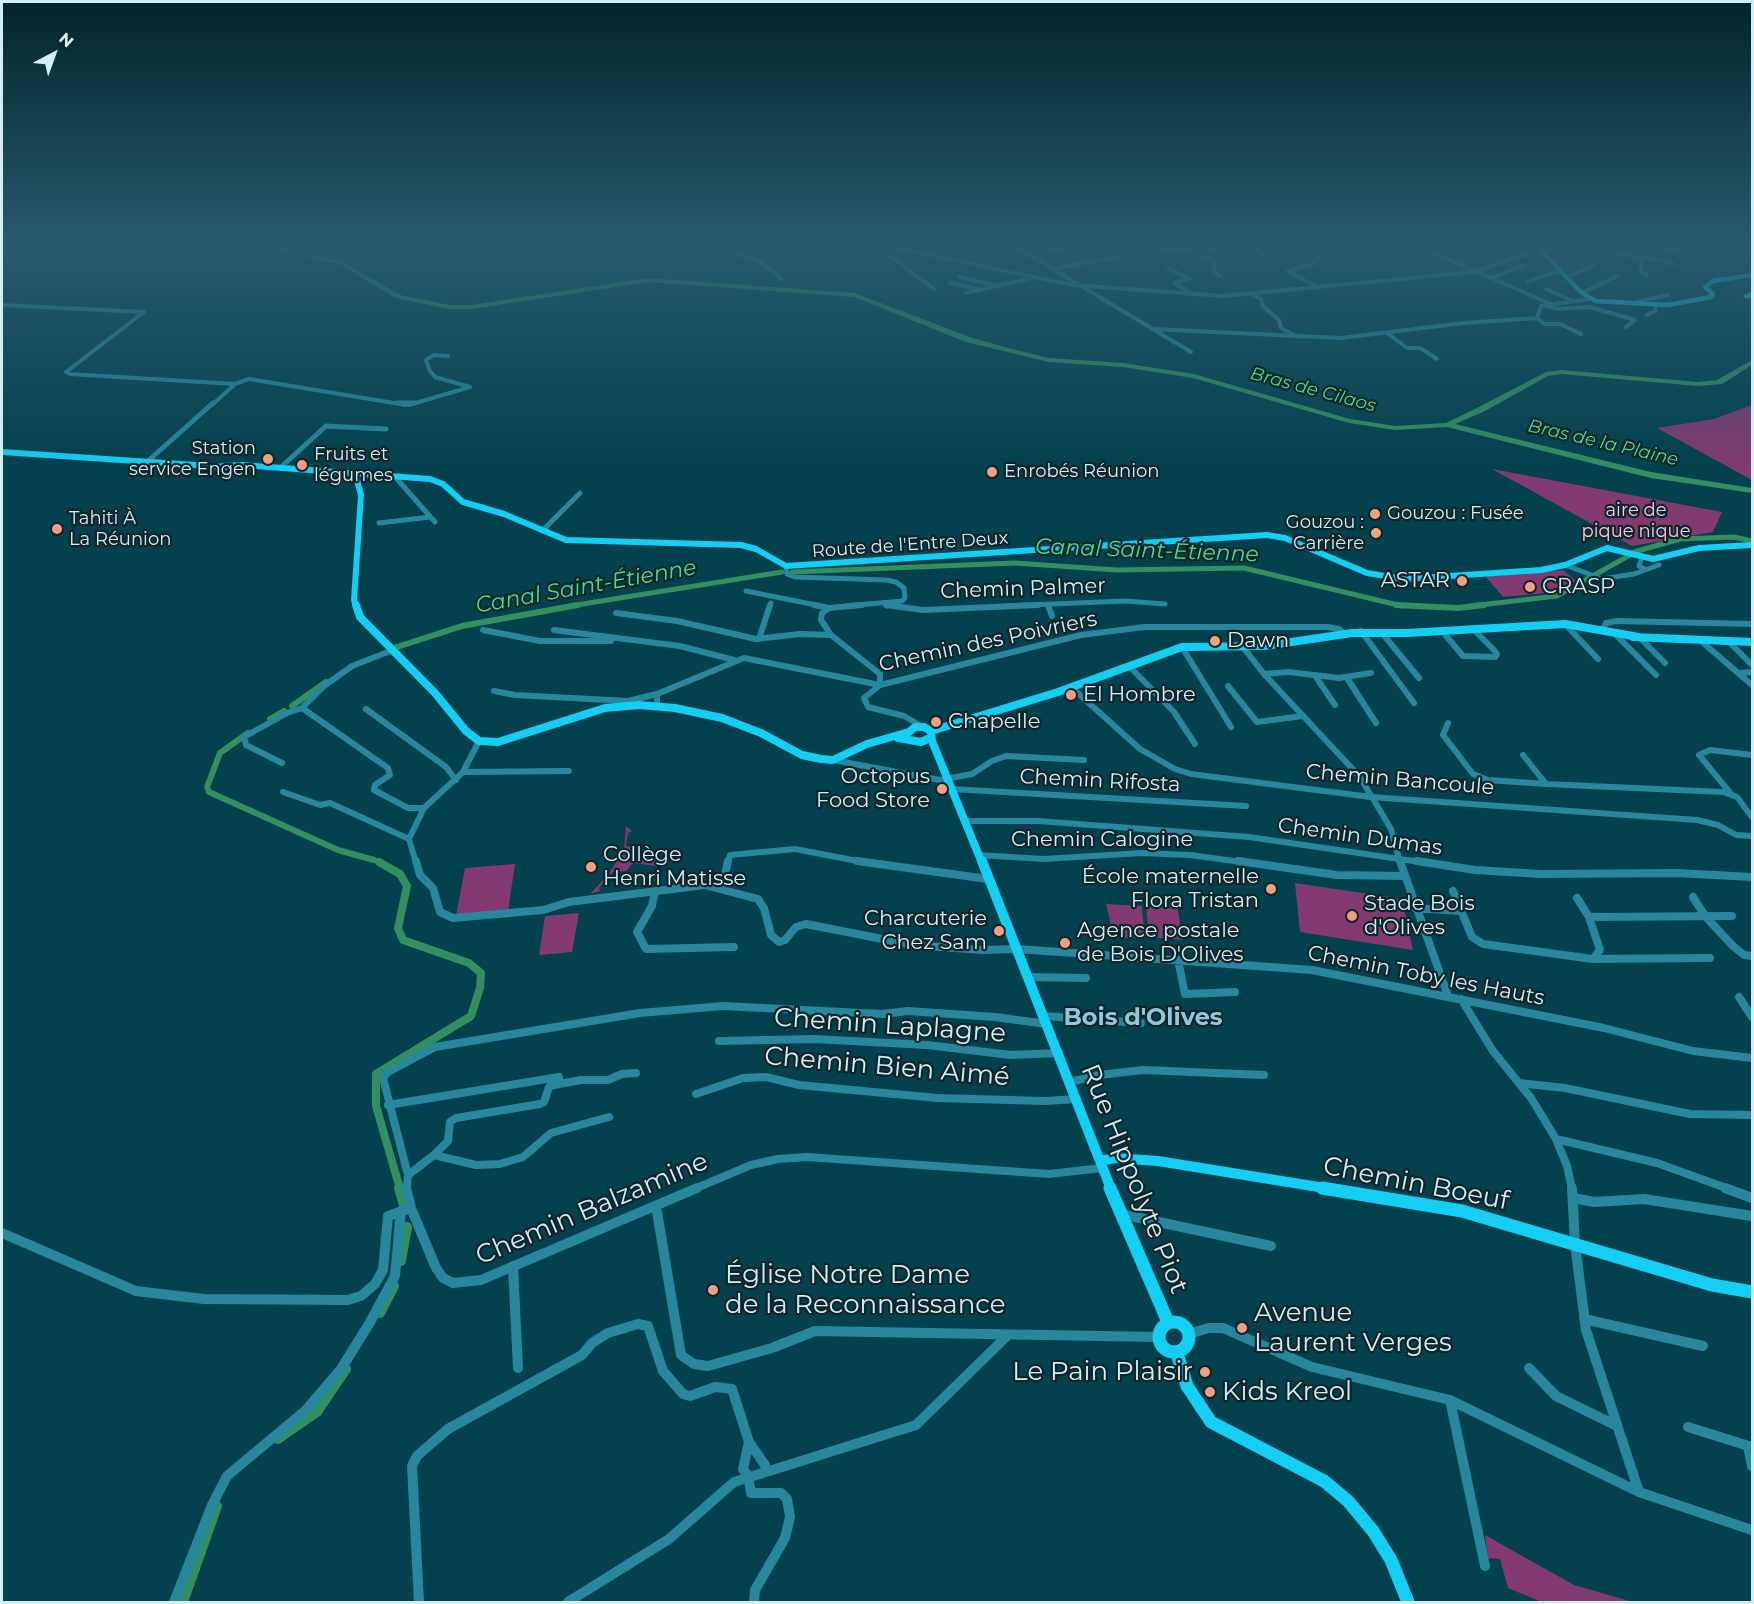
<!DOCTYPE html>
<html>
<head>
<meta charset="utf-8">
<style>
  body { margin:0 }
  #map { position:relative; width:1754px; height:1604px; overflow:hidden; background:#03414e; font-family:Montserrat,sans-serif }
  canvas { display:block }
  .frame { position:absolute; inset:0; border:3px solid #d3eef6; pointer-events:none }
  .north { position:absolute; left:24px; top:24px; width:60px; height:60px; -webkit-text-stroke:4px #0e252a; paint-order:stroke; rotate:41deg; font-size:16px; font-weight:700; line-height:24px; text-align:center; color:#d3eef6 }
  .north::after { content:''; display:block; margin:auto; width:21px; height:27px; background:#d3eef6; clip-path:polygon(50% 0,100% 100%,50% 72%,0 100%) }
</style>
</head>
<body>
<div id="map">
<canvas width="1754" height="1604"></canvas>
<div class="frame"></div>
<div class="north">N</div>
</div>
<script>
const c = document.querySelector('canvas').getContext('2d');
c.lineJoin = 'round';
function fillPath(path, color) { c.fillStyle = color; c.fill(path, 'evenodd'); }
const shape = rows => new Path2D(rows.map(r => 'M' + r).join(''));
function strokePath(path, color, width, dash) { c.strokeStyle = color; c.lineWidth = width; c.lineCap = dash ? 'butt' : 'round'; c.setLineDash(dash || []); c.stroke(path); }
function drawText(font, color, halo, rows, align = 'center') {
  c.font = font + ' Montserrat,sans-serif'; c.lineWidth = 4.5; c.setLineDash([]); c.textBaseline = 'middle'; c.strokeStyle = halo; c.fillStyle = color; for (const [text, x, y, turn = 0] of rows) {
    c.save(); c.translate(x, y); c.rotate((+turn || 0) * Math.PI / 180); c.textAlign = isNaN(turn) ? turn : align; if (halo) c.strokeText(text, 0, 0); c.fillText(text, 0, 0); c.restore();
  }
}
const green = shape([
  [1752,405,1752,480,1657,428,1714,419],
  [1492,469,1722,512,1713,532,1632,546],
  [1563,570,1576,581,1557,592,1503,597,1485,576],
  [626,826,632,831,628,833,626,846,636,848,633,851,639,852,639,856,667,860,664,867,633,863,626,871,613,872,599,888,600,891,590,894,608,875,621,855,627,855,629,849,624,849],
  [515,864,508,911,456,916,465,868],
  [1295,883,1402,899,1413,950,1300,932],
  [1106,904,1142,906,1145,938,1114,938],
  [1146,906,1178,909,1182,940,1149,937],
  [579,913,572,952,539,955,545,916],
  [1485,1535,1574,1585,1633,1602,1542,1602,1508,1588,1500,1559,1488,1558]
]);
const canalFar3 = shape([
  [1634,552,1680,539,1734,537,1752,541],
  [792,572,1015,563,1117,570,1244,568,1402,606],
  [570,606,782,572],
  [1471,606,1557,596,1630,555]
]);
const canalFar2 = shape([
  [1396,605,1458,608,1484,605],
  [397,647,462,626,578,605],
  [292,706,326,682],
  [270,719,284,711],
  [248,733,220,753,207,787,209,792,338,850,374,860]
]);
const canalFar1 = shape([
  [379,862,400,874,407,886,398,928,403,940,469,963,481,973,480,988,471,1016,376,1074,376,1106,400,1189]
]);
const canal = shape([
  [399,1188,404,1205],
  [401,1261,407,1227],
  [380,1313,394,1286],
  [278,1439,317,1412,346,1369],
  [183,1602,217,1506]
]);
const river = shape([
  [258,245,271,245,343,262,400,295,449,305,471,305,648,278,855,293,972,338,1020,351,1049,358,1123,363,1194,374,1350,419,1395,426,1446,423,1477,408,1546,372,1561,370,1698,382,1717,380,1752,360,1752,365,1722,384,1698,386,1561,374,1548,376,1483,412,1455,424,1651,472,1752,488,1752,493,1651,478,1447,427,1395,430,1349,423,1193,378,1123,367,1049,362,966,342,854,297,648,282,471,309,449,309,396,298,339,264,258,245]
]);
const minorFar4 = shape([
  [777,245,777,249],
  [880,245,1073,285,1223,296,1474,272,1540,250],
  [1013,245,1191,352],
  [1194,245,1200,255,1216,263,1213,271,1219,276],
  [1252,245,1263,254],
  [1415,245,1551,304],
  [1601,245,1616,251],
  [1644,245,1640,271,1647,276],
  [1654,245,1682,251],
  [740,246,726,250,761,262,781,279],
  [1387,246,1396,245],
  [878,247,934,289],
  [1612,252,1644,259],
  [1028,254,1066,247,1143,247,1200,251,1231,245],
  [1644,257,1675,264],
  [1315,263,1288,271,1318,288],
  [1168,268,1190,279,1174,283,1191,293],
  [1053,269,1117,257],
  [959,277,995,285],
  [1567,277,1594,266],
  [1492,278,1524,265],
  [1527,282,1560,270],
  [950,283,977,289],
  [1546,289,1571,300],
  [966,293,1031,278],
  [1582,293,1619,275],
  [1253,295,1261,299,1263,306,1279,320,1281,328,1298,337],
  [1636,302,1668,295],
  [2,305,144,312,66,372,70,374,235,384,249,379,406,405],
  [1547,306,1557,309,1590,307,1635,320,1626,327],
  [1647,315,1655,311,1656,305],
  [1537,318,1541,306,1590,299],
  [1537,318,1544,324,1560,324,1581,334],
  [1152,329,1341,338,1464,323,1537,318],
  [1387,333,1407,348,1420,348,1437,359],
  [212,405,235,384],
  [409,405,470,387,435,377,430,371,426,360,434,355,448,356]
]);
const minorFar3 = shape([
  [397,403,415,403],
  [148,461,213,403],
  [280,468,326,426,386,429],
  [399,476,397,479,435,522],
  [379,523,430,517],
  [542,531,580,493],
  [1642,557,1639,566,1646,570],
  [1565,565,1602,579,1634,574,1659,565],
  [786,566,787,574,795,577,886,580,896,582,904,588,905,598,902,601,846,606],
  [746,591,821,606],
  [885,603,887,606],
  [1048,604,1049,606],
  [770,606,771,603],
  [1004,606,1125,601,1165,604]
]);
const minorFar2 = shape([
  [814,605,829,608],
  [862,605,829,608,822,613,821,620,831,635,880,674,880,685,864,698,868,707,904,716,921,726],
  [886,605,923,610,1038,605],
  [1048,605,1052,616],
  [616,613,677,621,756,639,800,634,831,635],
  [1565,624,1598,659],
  [483,630,540,641,611,641],
  [554,630,680,646,734,660],
  [1361,631,1414,703],
  [1442,631,1463,656,1495,657,1497,654,1494,650,1473,629],
  [1602,631,1606,623,1617,621,1752,624],
  [1382,633,1419,678],
  [1616,635,1656,675],
  [1639,637,1665,663],
  [759,639,770,605],
  [1701,641,1752,685],
  [1729,642,1752,665],
  [1182,647,1231,727],
  [1243,647,1264,674,1360,777,1391,829,1400,863],
  [1130,667,1174,712,1195,744],
  [1739,673,1752,672],
  [1264,674,1289,672,1339,678,1371,673],
  [1316,677,1335,705],
  [1347,678,1376,723],
  [1228,686,1257,722,1303,716],
  [1071,687,1140,749,1175,769,1191,774,1371,797,1697,820,1718,825,1736,835,1752,836],
  [494,691,515,695,628,701,657,694],
  [657,706,657,694,744,658,880,685,1081,635,1145,627,1328,627,1339,629,1345,634],
  [302,708,388,768,390,775,375,785,374,790,408,808,424,808],
  [366,709,446,767,456,780],
  [1448,723,1443,735,1473,774,1488,780,1546,784],
  [1523,755,1546,784,1723,792,1737,797,1752,817],
  [833,760,940,780,972,774,992,761,1006,756,1084,760],
  [282,763,246,745,244,737,287,713,302,708,324,686,352,666,393,650],
  [463,772,569,771],
  [951,789,1246,806],
  [283,792,320,805,330,803,409,839],
  [1732,795,1699,755,1710,750,1752,755],
  [964,821,1038,821,1249,837,1427,863],
  [978,855,1044,859,1142,853,1190,855,1249,863],
  [416,863,409,839,424,808,463,772,479,741],
  [728,863,730,855,795,849,868,863]
]);
const minorFar1 = shape([
  [416,861,420,875,433,888,440,912,453,918,543,910,569,902,705,885,758,899,764,908,771,935,779,942,785,940,796,927,806,924,913,945,984,950,1017,949,1312,970,1604,1028,1693,1051,1752,1058],
  [857,861,988,879],
  [1238,861,1337,875,1404,876],
  [1400,861,1448,996],
  [1417,861,1475,870,1541,874,1676,873,1752,877],
  [722,888,728,861],
  [655,891,652,906,637,932,646,949,734,947],
  [1453,891,1472,937,1483,944,1593,959,1710,958],
  [1693,897,1705,916,1733,946,1744,955,1752,956],
  [1577,898,1589,917,1600,950,1593,959],
  [1415,908,1461,911],
  [1589,917,1732,916],
  [1178,960,1185,994,1235,992],
  [1029,977,1086,978],
  [1739,997,1752,1017],
  [1461,999,1493,1051,1531,1098,1556,1139,1567,1166,1572,1189],
  [1044,1016,1141,1023],
  [719,1041,814,1039,927,1045,1011,1055,1059,1053],
  [1070,1082,1099,1075,1143,1070,1264,1075],
  [1519,1083,1565,1088,1690,1114,1752,1115],
  [696,1094,743,1078,766,1077,799,1085,937,1098,1045,1101,1077,1099],
  [388,1105,559,1077],
  [1556,1139,1657,1163,1729,1189],
  [434,1155,448,1141,450,1122,456,1118,540,1104,544,1102,549,1087,554,1085,581,1080,608,1080,622,1074,636,1073],
  [408,1175,383,1078,388,1072,435,1047,640,1013,723,1006,882,1014,908,1011,995,1017,1047,1024],
  [407,1189,408,1175,434,1155,476,1165,500,1164,523,1157,551,1133,609,1117],
  [694,1189,751,1165,778,1159,807,1157,1049,1174,1102,1168]
]);
const minor = shape([
  [406,1188,411,1208,436,1268,443,1278,453,1283,481,1280,697,1188],
  [1572,1188,1575,1244,1586,1330,1639,1492],
  [1725,1188,1752,1198],
  [1573,1198,1594,1202,1644,1199,1752,1216],
  [656,1206,681,1355,694,1364,708,1366,772,1348,815,1331,1159,1337],
  [1121,1214,1271,1246],
  [2,1233,136,1291,204,1299,348,1300,361,1296,375,1284,383,1270,388,1216,411,1208],
  [513,1266,518,1368],
  [1584,1319,1703,1346],
  [1188,1334,1209,1328,1223,1328,1312,1367,1450,1400,1639,1492,1752,1530],
  [1529,1368,1556,1396,1617,1426],
  [1450,1400,1485,1566],
  [1688,1427,1752,1447],
  [749,1442,743,1469,748,1476,751,1493,781,1493,787,1499,790,1517,785,1538,755,1590,754,1602],
  [1748,1446,1752,1466],
  [174,1602,212,1505,227,1476,306,1410,341,1369,369,1324,395,1276,401,1211],
  [419,1602,412,1466,417,1456,448,1429,582,1355,592,1343,608,1333,638,1324,648,1326,663,1371,683,1394,690,1396,715,1387,732,1389,749,1442,765,1465,766,1471],
  [568,1602,669,1539,734,1482,916,1425,1007,1336]
]);
const majorFar4 = shape([
  [1550,245,1539,249,1582,293,1596,301,1668,305,1711,297,1713,294,1705,287,1713,281,1752,275],
  [1752,294,1746,296,1752,296]
]);
const majorFar3 = shape([
  [2,452,225,467],
  [223,466,242,465,430,479,443,484,463,502,504,514,566,540,741,545,756,549,786,566,1267,535,1285,538,1367,573,1403,579,1541,570,1565,565,1607,548,1653,559,1699,548,1752,545],
  [356,606,354,600,361,495,357,480]
]);
const majorFar2 = shape([
  [356,605,360,617,435,693,466,731,479,741,498,742,605,708,639,705,675,708,722,718,761,733,802,755,821,759,833,760,867,744,909,732,915,727,924,727,931,731],
  [1633,637,1752,642],
  [931,731,1058,692,1182,647,1265,646,1352,633,1407,633,1565,624,1639,637],
  [931,731,932,741,982,863],
  [898,738,921,742,930,738]
]);
const majorFar1 = shape([
  [982,861,1111,1189],
  [1100,1161,1115,1158,1158,1161,1331,1189]
]);
const major = shape([
  [1110,1188,1168,1322],
  [1322,1188,1462,1211,1712,1285,1752,1292],
  '1159 1337a15 15 0 1 1 30 0a15 15 0 1 1-30 0Z',
  [1177,1353,1187,1386,1211,1422,1324,1481,1348,1501,1373,1531,1391,1560,1408,1602]
]);
const markers = [
  [268,459,6,"#f39f86"],
  [302,465,6,"#f39f86"],
  [992,472,6,"#f39f86"],
  [1375,514,6,"#f39f86"],
  [57,529,6,"#f39f86"],
  [1376,533,6,"#f39f86"],
  [1462,581,6,"#f39f86"],
  [1530,587,6,"#f39f86"],
  [1215,641,6,"#f39f86"],
  [1071,695,6,"#f39f86"],
  [936,722,6,"#f39f86"],
  [942,789,6,"#f39f86"],
  [591,867,6,"#f39f86"],
  [1271,889,6,"#f39f86"],
  [1352,916,6,"#f39f86"],
  [999,931,6,"#f39f86"],
  [1065,943,6,"#f39f86"],
  [713,1290,6,"#f39f86"],
  [1242,1328,6,"#f39f86"],
  [1205,1372,6,"#f39f86"],
  [1210,1392,6,"#f39f86"]
];
const farWaternames = [
  ["Bras de Cilaos",1313,390,15],
  ["Bras de la Plaine",1603,443,13]
];
const farPoinames = [
  ["Station",256,449,"right"],
  ["service Engen",256,470,"right"],
  ["Fruits et",314,455],
  ["légumes",314,476],
  ["Enrobés Réunion",1004,472],
  ["Gouzou : Fusée",1387,514],
  ["Tahiti À",69,519],
  ["La Réunion",69,540],
  ["Gouzou :",1364,523,"right"],
  ["Carrière",1364,544,"right"]
];
const farParknames = [
  ["aire de",1636,511],
  ["pique nique",1636,532]
];
const farStreetnames = [
  ["Route de l'Entre Deux",910,545,-4]
];
const poiNames = [
  ["ASTAR",1450,581,"right"],
  ["CRASP",1542,587],
  ["Dawn",1227,641],
  ["El Hombre",1083,695],
  ["Chapelle",948,722],
  ["Octopus",930,777,"right"],
  ["Food Store",930,801,"right"],
  ["Collège",603,855],
  ["Henri Matisse",603,879],
  ["École maternelle",1259,877,"right"],
  ["Flora Tristan",1259,901,"right"],
  ["Stade Bois",1364,904],
  ["d'Olives",1364,928],
  ["Charcuterie",987,919,"right"],
  ["Chez Sam",987,943,"right"],
  ["Agence postale",1077,931],
  ["de Bois D'Olives",1077,955]
];
const streetNames = [
  ["Chemin Palmer",1023,589,-2],
  ["Chemin des Poivriers",988,642,-12],
  ["Chemin Bancoule",1400,780,5],
  ["Chemin Rifosta",1100,781,3],
  ["Chemin Dumas",1360,837,8],
  ["Chemin Calogine",1102,840],
  ["Chemin Toby les Hauts",1426,976,11]
];
const waterNames = [
  ["Canal Saint-Étienne",1147,551,2],
  ["Canal Saint-Étienne",586,587,-10]
];
const quarterNames = [
  ["Bois d'Olives",1143,1018]
];
const nearStreetnames = [
  ["Chemin Laplagne",890,1026,4],
  ["Chemin Bien Aimé",887,1067,5],
  ["Rue Hippolyte Piot",1134,1179,68],
  ["Chemin Boeuf",1416,1184,11],
  ["Chemin Balzamine",592,1209,-23]
];
const nearPoinames = [
  ["Église Notre Dame",725,1275],
  ["de la Reconnaissance",725,1305],
  ["Avenue",1254,1313],
  ["Laurent Verges",1254,1343],
  ["Le Pain Plaisir",1193,1372,"right"],
  ["Kids Kreol",1222,1392]
];
fillPath(green, '#823a71');
strokePath(canalFar3, '#338f5f', 5);
strokePath(canalFar2, '#338f5f', 6);
strokePath(canalFar1, '#338f5f', 8);
strokePath(canal, '#338f5f', 10);
fillPath(river, '#338f5f');
strokePath(minorFar4, '#28879d', 4);
strokePath(minorFar3, '#28879d', 5);
strokePath(minorFar2, '#28879d', 6);
strokePath(minorFar1, '#28879d', 8);
strokePath(minor, '#28879d', 10);
strokePath(majorFar4, '#15cef3', 4.5);
strokePath(majorFar3, '#15cef3', 6);
strokePath(majorFar2, '#15cef3', 8);
strokePath(majorFar1, '#15cef3', 10);
strokePath(major, '#15cef3', 13);
const sky = c.createLinearGradient(0, 0, 0, 470);
sky.addColorStop(0, '#02242b');
sky.addColorStop(0.52, '#285a6e');
sky.addColorStop(1, '#285a6e00');
c.fillStyle = sky;
c.fillRect(0, 0, 1754, 470);
for (const [x, y, r, color] of markers) { const dot = new Path2D(); dot.arc(x, y, r, 0, 2 * Math.PI); c.fillStyle = color; c.fill(dot); strokePath(dot, '#0e252a', 2); }
drawText('italic 18px', '#3fe092', '#0e252a', farWaternames);
drawText('18px', '#d3eef6', '#0e252a', farPoinames, 'left');
drawText('18px', '#f7c7e9', '#0e252a', farParknames);
drawText('18px', '#d3eef6', '#0e252a', farStreetnames);
drawText('21px', '#d3eef6', '#0e252a', poiNames, 'left');
drawText('21px', '#d3eef6', '#0e252a', streetNames);
drawText('italic 22px', '#3fe092', '#0e252a', waterNames);
drawText('bold 24px', '#91c8d7', '#0e252a', quarterNames);
drawText('26px', '#d3eef6', '#0e252a', nearStreetnames);
drawText('26px', '#d3eef6', '#0e252a', nearPoinames, 'left');
</script>
</body>
</html>
